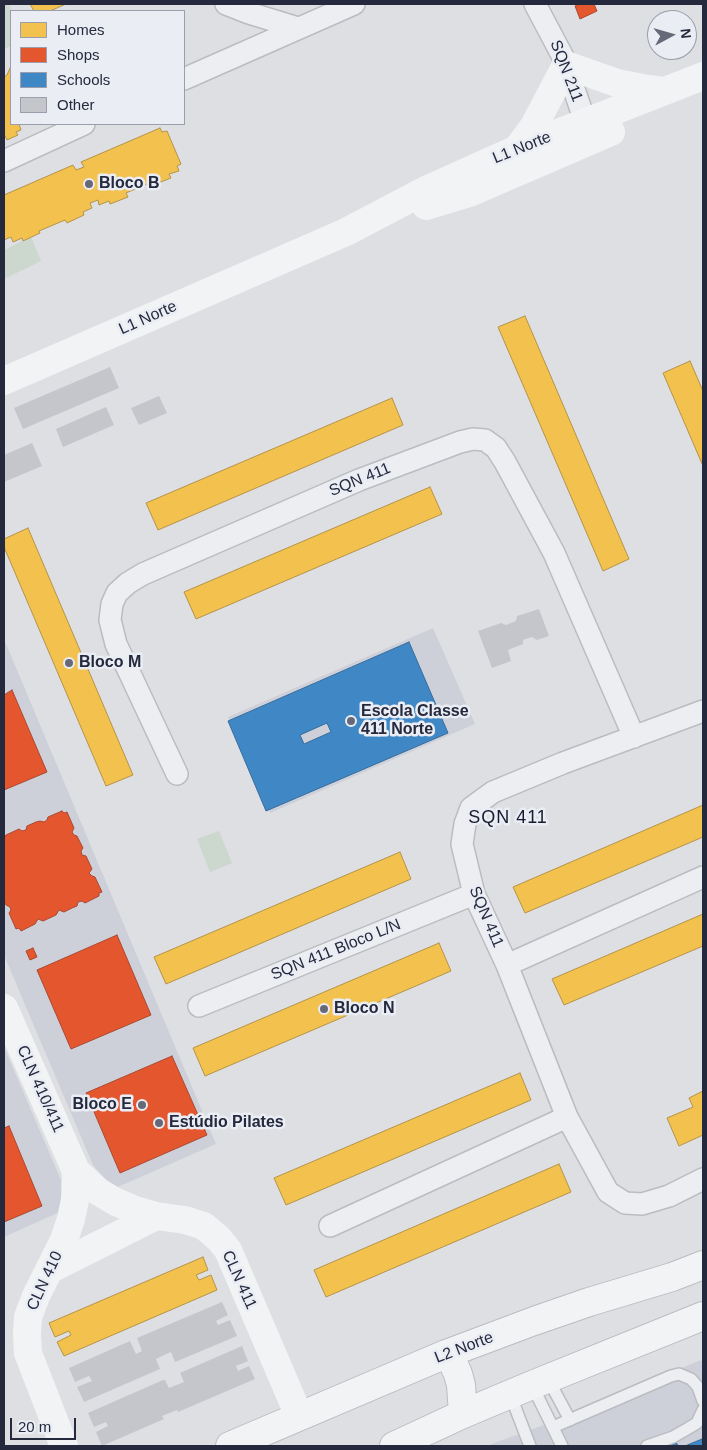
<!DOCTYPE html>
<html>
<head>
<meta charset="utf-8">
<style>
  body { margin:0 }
  #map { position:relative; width:707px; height:1450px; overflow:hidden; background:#dedfe3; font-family:Helvetica,sans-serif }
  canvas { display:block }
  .frame { position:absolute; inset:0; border:5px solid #25293d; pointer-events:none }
  .legend { position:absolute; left:10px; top:10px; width:175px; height:115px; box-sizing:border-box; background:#eaedf4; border:1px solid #9b9fab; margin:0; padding:6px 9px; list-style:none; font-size:15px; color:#25293d }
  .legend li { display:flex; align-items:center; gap:10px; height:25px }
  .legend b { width:25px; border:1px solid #9b9fab }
  .north { position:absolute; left:647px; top:10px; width:50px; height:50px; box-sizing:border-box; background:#eaedf4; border:1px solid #9b9fab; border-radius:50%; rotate:84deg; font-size:14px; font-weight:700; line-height:20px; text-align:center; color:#25293d }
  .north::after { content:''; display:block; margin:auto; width:18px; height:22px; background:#666977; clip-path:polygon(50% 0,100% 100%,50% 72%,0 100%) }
  .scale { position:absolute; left:10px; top:1418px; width:66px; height:22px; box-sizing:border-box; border:2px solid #25293d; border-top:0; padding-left:6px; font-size:15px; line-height:18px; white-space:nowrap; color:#25293d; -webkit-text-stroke:4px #eaedf4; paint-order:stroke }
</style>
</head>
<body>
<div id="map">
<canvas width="707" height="1450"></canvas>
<div class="frame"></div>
<ul class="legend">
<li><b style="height:14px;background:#f2c14e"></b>Homes</li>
<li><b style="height:14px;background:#e4572e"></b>Shops</li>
<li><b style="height:14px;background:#3f88c5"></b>Schools</li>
<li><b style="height:14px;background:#c5c6cb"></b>Other</li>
</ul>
<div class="north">N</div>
<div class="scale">20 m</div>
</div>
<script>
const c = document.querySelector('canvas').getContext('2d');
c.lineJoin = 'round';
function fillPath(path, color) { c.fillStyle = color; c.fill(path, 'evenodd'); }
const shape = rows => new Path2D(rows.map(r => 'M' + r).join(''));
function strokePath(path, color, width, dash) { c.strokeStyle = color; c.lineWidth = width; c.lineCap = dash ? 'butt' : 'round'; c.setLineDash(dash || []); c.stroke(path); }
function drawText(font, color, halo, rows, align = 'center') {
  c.font = font + ' Helvetica,sans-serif'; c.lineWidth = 5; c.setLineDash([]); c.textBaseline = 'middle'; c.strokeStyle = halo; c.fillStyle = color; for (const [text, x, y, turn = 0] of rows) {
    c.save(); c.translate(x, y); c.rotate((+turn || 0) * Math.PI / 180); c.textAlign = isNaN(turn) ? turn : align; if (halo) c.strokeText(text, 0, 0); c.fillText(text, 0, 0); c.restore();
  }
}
const built = shape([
  [433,628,475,724,270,813,228,717],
  [4,639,216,1144,113,1189,93,1165,4,955],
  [4,1047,61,1180,64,1210,4,1237],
  [701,1360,703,1365,703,1446,486,1446,555,1421]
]);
const green = shape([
  [4,4,9,4,12,11,11,46,4,49],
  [31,237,41,261,4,279,4,250],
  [219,831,232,863,210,872,197,839]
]);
const homes = shape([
  [30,4,66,4,50,11,34,11,30,4],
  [11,66,11,124,19,124,21,130,16,132,18,135,7,140,4,134,4,77,7,75,11,66],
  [160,128,162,132,167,131,181,164,177,166,179,171,169,174,171,178,153,185,152,182,126,193,128,197,110,204,109,201,99,205,98,200,90,203,92,208,83,212,84,215,67,223,65,220,39,231,40,233,23,241,22,238,13,242,11,237,4,240,4,195,73,165,76,170,84,167,81,162,160,128],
  [525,316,629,559,603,571,498,327,525,316],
  [690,361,703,391,703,466,663,373,690,361],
  [392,398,403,425,158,530,146,503,392,398],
  [430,487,442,514,196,619,184,592,430,487],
  [28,528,133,775,106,786,4,547,4,539,28,528],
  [703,805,703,837,525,913,513,887,703,805],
  [400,852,411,879,166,984,154,957,400,852],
  [703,914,703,946,564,1005,552,979,703,914],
  [439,943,451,971,205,1076,193,1048,439,943],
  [520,1073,531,1100,286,1205,274,1178,520,1073],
  [703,1091,703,1135,679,1146,667,1118,693,1107,689,1098,703,1091],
  [559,1164,571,1192,326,1297,314,1270,559,1164],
  [203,1257,208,1270,196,1275,199,1280,211,1275,217,1290,64,1356,57,1342,71,1335,69,1331,55,1337,49,1323,203,1257]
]);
const shops = shape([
  [580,4,594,4,597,11,580,19,575,6,580,4],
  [12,690,47,772,4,790,4,695,12,690],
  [62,811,64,813,67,812,74,828,72,832,74,835,77,836,83,848,81,851,82,855,86,856,92,869,89,873,92,876,95,877,102,892,99,893,99,896,85,903,82,901,78,902,77,906,72,908,64,912,59,910,56,915,43,921,38,919,35,924,21,931,19,928,16,929,9,913,11,910,10,907,6,905,4,901,4,838,6,835,19,829,22,831,26,830,27,826,36,822,40,821,44,822,47,820,48,817,62,811],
  [117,935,151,1015,71,1049,37,970,117,935],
  [33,948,37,957,30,960,26,951,33,948],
  [172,1056,207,1135,120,1173,86,1093,172,1056],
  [9,1126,42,1206,4,1222,4,1128,9,1126]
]);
const schools = shape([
  [409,642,448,733,266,811,228,721,409,642],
  [327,723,331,732,304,744,300,735,327,723],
  [702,1439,703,1446,685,1446,702,1439],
  [675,1440,678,1446,661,1446,675,1440]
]);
const building = shape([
  [110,367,119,388,23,429,14,408],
  [159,396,167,413,139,425,131,408],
  [106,407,114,425,63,447,56,429],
  [32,443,42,466,4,482,4,455],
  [539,609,549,636,537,640,532,637,523,640,523,644,508,650,511,661,492,668,478,631,501,623,506,625,516,621,517,616],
  [222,1302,228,1315,216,1321,218,1325,230,1320,237,1336,175,1362,171,1352,164,1355,156,1359,160,1369,84,1402,77,1387,92,1381,89,1376,75,1382,69,1368,130,1341,136,1354,142,1351,137,1338],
  [242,1346,248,1361,236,1366,238,1371,249,1366,255,1379,178,1412,177,1410,162,1416,164,1419,102,1446,96,1432,108,1426,106,1422,94,1427,88,1413,163,1380,165,1380,169,1388,184,1382,180,1373]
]);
const lane = shape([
  [548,1379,570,1420],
  [532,1385,562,1446],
  [510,1394,530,1446],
  [553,1427,671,1376,679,1374,691,1379,698,1387,703,1401],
  [647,1446,673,1437,687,1429,697,1423,703,1410]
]);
const street = shape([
  [226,4,249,13,298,28],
  [535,4,563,57,590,136],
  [184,79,354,4],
  [4,161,84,124],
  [703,711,563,763,493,792,471,808,465,824,462,844,474,894,507,965,567,1117,608,1192,625,1203,642,1204,669,1196,703,1179],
  [177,774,116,644,110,620,112,604,117,593,128,583,143,574,359,480,460,442,473,439,485,440,496,448,505,462,554,553,634,737],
  [507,965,703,877],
  [199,1006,474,894],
  [330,1226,567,1117]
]);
const secondary = shape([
  [517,149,534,126,566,65,617,83,643,88,665,91],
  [426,206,472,192,611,132],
  [4,381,346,232,428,189,517,149,703,76],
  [4,1008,76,1171,99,1192,116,1202,135,1210,156,1216,185,1220,204,1226,219,1239,228,1250,299,1416],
  [51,1269,156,1216],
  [64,1446,28,1353,27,1335,28,1317,36,1296,64,1240,71,1219,75,1200,76,1171]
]);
const primary = shape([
  [446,1354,454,1365,458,1374,461,1385,463,1414],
  [230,1446,446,1354,534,1321,589,1302,672,1277,703,1265],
  [394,1446,463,1414,532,1385,703,1316]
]);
const markers = [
  [89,184,5,"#666977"],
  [69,663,5,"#666977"],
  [351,721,5,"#666977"],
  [324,1009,5,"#666977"],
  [142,1105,5,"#666977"],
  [159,1123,5,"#666977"]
];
const streetNames = [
  ["SQN 211",566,71,69],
  ["L1 Norte",522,148,-22],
  ["L1 Norte",148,318,-24],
  ["SQN 411",360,480,-22],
  ["SQN 411",486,917,67],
  ["SQN 411 Bloco L/N",336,950,-22],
  ["CLN 410/411",40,1089,66],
  ["CLN 411",239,1280,66],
  ["CLN 410",45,1281,-65],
  ["L2 Norte",464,1348,-21]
];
const poiNames = [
  ["Bloco B",99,184],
  ["Bloco M",79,663],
  ["Escola Classe",361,712],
  ["411 Norte",361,730],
  ["Bloco N",334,1009],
  ["Bloco E",132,1105,"right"],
  ["Estúdio Pilates",169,1123]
];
const neighbourhoodNames = [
  ["SQN 411",508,818]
];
fillPath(built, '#ced0d9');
fillPath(green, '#ccd7ce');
fillPath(homes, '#f2c14e');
strokePath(homes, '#b49349', 1);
fillPath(shops, '#e4572e');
strokePath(shops, '#ab4932', 1);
fillPath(schools, '#3f88c5');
strokePath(schools, '#376c9c', 1);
fillPath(building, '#c5c6cb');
strokePath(lane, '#bbbcc1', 14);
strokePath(street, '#bbbcc1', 24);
strokePath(primary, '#babcc1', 30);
strokePath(lane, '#edeef1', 11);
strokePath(street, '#edeef1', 21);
strokePath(secondary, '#f2f3f5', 28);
strokePath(primary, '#f2f3f5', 28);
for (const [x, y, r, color] of markers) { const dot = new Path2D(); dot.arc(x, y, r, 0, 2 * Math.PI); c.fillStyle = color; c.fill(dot); strokePath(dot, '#eaedf4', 2); }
drawText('16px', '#25293d', '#eaedf4', streetNames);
drawText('bold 16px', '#25293d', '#eaedf4', poiNames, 'left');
c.letterSpacing = '1px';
drawText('18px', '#171b2d', '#eaedf4', neighbourhoodNames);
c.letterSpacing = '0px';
</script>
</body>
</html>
